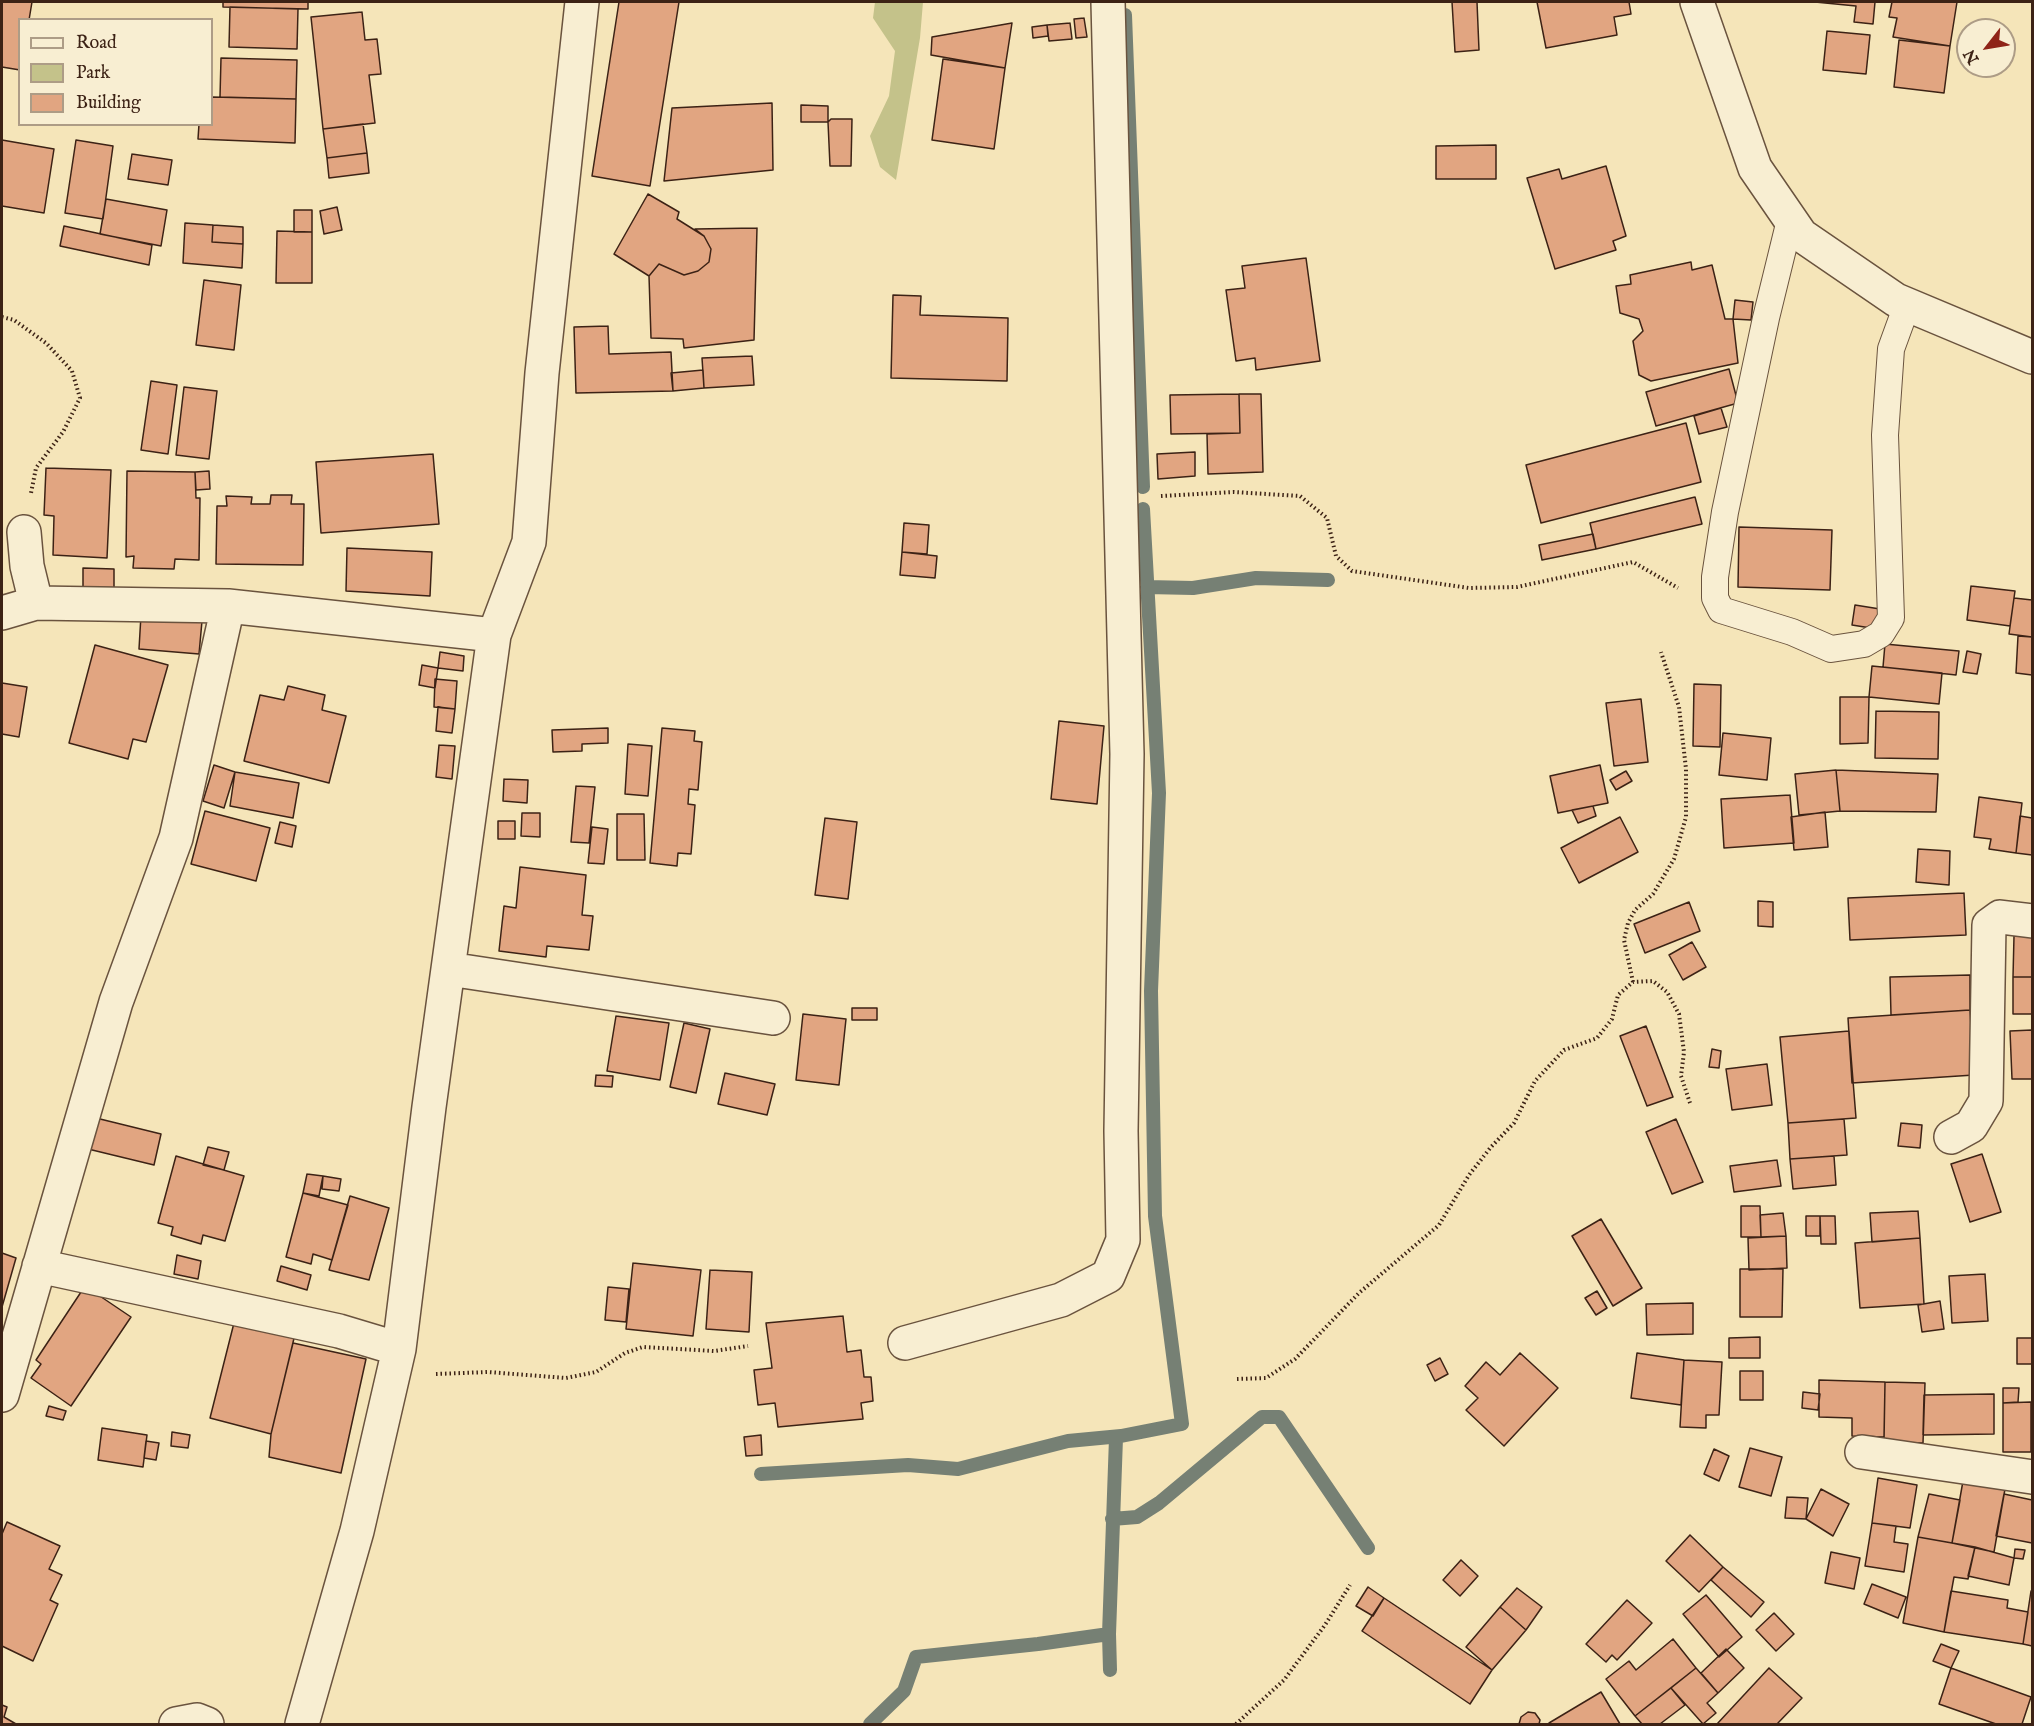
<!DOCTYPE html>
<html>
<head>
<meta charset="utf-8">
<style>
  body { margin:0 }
  #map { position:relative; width:2034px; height:1726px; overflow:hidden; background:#f5e5b9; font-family:"IM FELL English",serif }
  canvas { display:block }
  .frame { position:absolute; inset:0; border:3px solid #3c2215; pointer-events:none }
  .legend { position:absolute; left:18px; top:18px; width:195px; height:108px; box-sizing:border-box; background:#f8eed2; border:2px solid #ad9c86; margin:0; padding:8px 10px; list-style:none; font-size:18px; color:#3c2215 }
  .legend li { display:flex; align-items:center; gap:12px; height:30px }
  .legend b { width:30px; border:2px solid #ad9c86 }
  .north { position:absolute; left:1956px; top:18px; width:60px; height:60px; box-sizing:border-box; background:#f8eed2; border:2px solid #ad9c86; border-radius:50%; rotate:239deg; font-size:16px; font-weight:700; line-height:24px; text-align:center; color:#3c2215 }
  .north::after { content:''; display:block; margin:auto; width:21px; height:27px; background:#8f2418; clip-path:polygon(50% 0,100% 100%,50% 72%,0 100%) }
</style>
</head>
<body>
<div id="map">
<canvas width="2034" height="1726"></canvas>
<div class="frame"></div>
<ul class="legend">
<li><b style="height:8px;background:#f8eed2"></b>Road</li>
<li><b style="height:16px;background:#c4c28a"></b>Park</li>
<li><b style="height:16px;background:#e1a581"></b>Building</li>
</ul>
<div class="north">N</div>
</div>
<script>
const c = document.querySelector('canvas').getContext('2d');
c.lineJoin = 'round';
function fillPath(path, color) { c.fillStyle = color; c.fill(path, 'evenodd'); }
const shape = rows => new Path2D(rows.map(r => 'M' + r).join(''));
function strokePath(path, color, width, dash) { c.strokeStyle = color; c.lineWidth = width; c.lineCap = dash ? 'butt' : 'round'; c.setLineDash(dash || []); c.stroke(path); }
const green = shape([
  [875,2,923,2,920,38,896,180,880,167,870,136,889,96,895,51,873,18]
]);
const stream = shape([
  [1125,15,1143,487],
  [1147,587,1193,588,1256,578,1328,580],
  [761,1474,908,1465,958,1469,1068,1441,1121,1436,1182,1424,1155,1216,1151,991,1159,793,1143,509],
  [1112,1519,1137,1517,1159,1503,1262,1417,1279,1417,1368,1548],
  [1110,1670,1109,1634,1116,1438],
  [870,1724,904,1691,916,1657,1038,1644,1109,1634]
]);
const building = shape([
  [2,2,32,2,29,20,20,20,20,70,2,67,2,2],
  [223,2,308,2,308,9,223,7,223,2],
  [619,2,679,2,650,186,592,176,619,2],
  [1452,2,1477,2,1479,50,1455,52,1452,2],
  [1537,2,1629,2,1631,14,1614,17,1617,35,1546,48,1537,2],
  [1815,2,1875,2,1873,24,1854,22,1856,6,1815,2],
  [1892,2,1957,2,1950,46,1893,37,1897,18,1889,17,1892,2],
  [230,7,298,9,297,49,229,47,230,7],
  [362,12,365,40,377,39,381,74,369,75,375,123,323,129,311,17,362,12],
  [1084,18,1087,37,1076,38,1074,19,1084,18],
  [1012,23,1005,68,931,55,932,37,1012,23],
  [1070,23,1072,39,1049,41,1047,25,1070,23],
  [1047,25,1048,36,1033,38,1032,27,1047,25],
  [1827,31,1870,35,1866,74,1823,70,1827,31],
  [1899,40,1950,46,1944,93,1894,87,1899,40],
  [221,58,297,60,296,99,220,97,221,58],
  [943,59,1005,68,994,149,932,140,943,59],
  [212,97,296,99,295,143,198,139,199,124,212,124,212,97],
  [772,103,773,170,664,181,672,108,772,103],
  [801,105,828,106,828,122,801,122,801,105],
  [831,119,852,119,851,166,830,166,828,122,831,119],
  [363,124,367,153,327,158,323,129,363,124],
  [2,140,54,149,44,213,2,206,2,140],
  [76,140,113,146,103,219,65,213,76,140],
  [1496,145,1496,179,1436,179,1436,146,1496,145],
  [367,153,369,173,329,178,327,158,367,153],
  [132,154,172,160,168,185,128,179,132,154],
  [1606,166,1626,236,1613,241,1616,250,1555,269,1527,178,1559,169,1562,179,1606,166],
  [648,194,679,212,677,219,704,236,711,249,709,262,698,271,684,275,659,264,649,276,614,254,648,194],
  [106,199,167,210,161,246,100,234,106,199],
  [337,207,342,230,324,234,320,211,337,207],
  [294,210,312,210,312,232,294,232,294,210],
  [185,223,213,225,212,242,243,244,242,268,183,263,185,223],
  [213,225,243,227,243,244,212,242,213,225],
  [64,226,152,245,149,265,60,246,64,226],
  [757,228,754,340,684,348,683,339,651,338,649,276,659,264,684,275,698,271,709,262,711,249,704,236,695,229,757,228],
  [277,231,312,232,312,283,276,283,277,231],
  [1306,258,1320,361,1256,370,1255,358,1236,361,1226,290,1245,288,1242,266,1306,258],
  [1691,262,1692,270,1712,265,1725,319,1733,319,1738,363,1651,381,1639,375,1633,341,1643,331,1639,319,1620,313,1616,286,1631,284,1630,275,1691,262],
  [204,280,241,285,234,350,196,345,204,280],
  [893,295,921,296,920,315,1008,318,1007,381,891,378,893,295],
  [1735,300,1753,302,1751,320,1733,319,1735,300],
  [608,326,609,354,671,352,673,391,576,393,574,327,608,326],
  [752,356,754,385,704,388,702,358,752,356],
  [1729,369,1738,403,1656,426,1646,392,1729,369],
  [703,370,704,388,673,391,671,373,703,370],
  [151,381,177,385,168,454,141,450,151,381],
  [184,387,217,391,209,459,176,455,184,387],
  [1239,394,1261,394,1263,472,1208,474,1207,434,1240,433,1239,394],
  [1239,394,1240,433,1171,434,1170,395,1239,394],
  [1721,408,1727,427,1699,434,1694,416,1721,408],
  [1686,423,1701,482,1541,523,1526,465,1686,423],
  [1195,452,1195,476,1158,479,1157,454,1195,452],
  [433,454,439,524,321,533,316,462,433,454],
  [46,468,111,470,107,558,53,555,54,516,44,515,46,468],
  [127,471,195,472,196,498,200,498,199,560,175,559,174,569,133,568,134,556,126,557,127,471],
  [209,471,210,489,196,490,195,472,209,471],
  [271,495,292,495,291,504,304,504,303,565,216,564,217,506,227,506,226,496,252,497,251,504,270,504,271,495],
  [1695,497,1702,524,1596,549,1590,523,1695,497],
  [904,523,929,525,927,554,902,552,904,523],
  [1739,527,1832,530,1830,590,1738,587,1739,527],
  [1593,534,1596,549,1542,560,1539,545,1593,534],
  [347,548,432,552,430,596,346,591,347,548],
  [902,552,937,556,935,578,900,575,902,552],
  [83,568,114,569,114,588,83,589,83,568],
  [1971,586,2015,591,2010,626,1967,620,1971,586],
  [2014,598,2032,600,2032,637,2009,634,2014,598],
  [1855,605,1880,609,1877,629,1852,625,1855,605],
  [141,615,202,621,199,654,139,649,141,615],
  [2018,636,2032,637,2032,675,2016,673,2018,636],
  [1885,644,1959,651,1956,675,1883,667,1885,644],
  [95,645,168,665,146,742,133,739,128,759,69,743,95,645],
  [1967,651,1981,654,1977,674,1963,672,1967,651],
  [440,652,464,656,463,671,438,668,440,652],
  [422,665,438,668,435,688,419,685,422,665],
  [1872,666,1942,673,1939,704,1869,697,1872,666],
  [435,679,457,681,455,709,434,707,435,679],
  [2,683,27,687,19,737,2,734,2,683],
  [1694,684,1721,685,1720,747,1693,746,1694,684],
  [288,686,325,695,322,710,346,716,329,783,244,761,260,695,284,700,288,686],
  [1840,697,1869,697,1868,743,1840,744,1840,697],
  [1641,699,1648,762,1614,766,1606,703,1641,699],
  [438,707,455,709,452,733,436,731,438,707],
  [1876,711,1939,712,1938,759,1875,758,1876,711],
  [1059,721,1104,726,1097,804,1051,799,1059,721],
  [608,728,608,743,582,744,582,751,553,752,552,730,608,728],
  [662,728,695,731,694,741,702,742,698,790,689,789,688,804,695,805,691,854,678,853,677,866,650,863,662,728],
  [1723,733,1771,738,1767,780,1719,775,1723,733],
  [628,744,652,746,648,796,625,794,628,744],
  [439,745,455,746,452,779,436,777,439,745],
  [214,765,235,772,224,808,203,801,214,765],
  [1600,765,1608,803,1558,813,1550,776,1600,765],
  [1836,770,1938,774,1936,812,1840,811,1836,770],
  [1836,770,1840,811,1799,815,1795,774,1836,770],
  [1626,771,1632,781,1616,790,1610,780,1626,771],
  [235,772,299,783,293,818,230,806,235,772],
  [504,779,528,780,527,803,503,801,504,779],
  [576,786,595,787,589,843,571,842,576,786],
  [1790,795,1794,843,1724,848,1721,799,1790,795],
  [1979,797,2022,803,2016,853,1989,849,1991,839,1974,837,1979,797],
  [1593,806,1596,816,1578,823,1572,810,1593,806],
  [205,811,270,828,256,881,191,864,205,811],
  [1825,812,1828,847,1794,850,1791,817,1825,812],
  [522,813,540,813,540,837,521,836,522,813],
  [617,814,644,814,645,860,617,860,617,814],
  [2020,816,2032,818,2032,855,2016,853,2020,816],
  [1620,817,1638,852,1579,883,1561,848,1620,817],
  [825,818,857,822,848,899,815,895,825,818],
  [498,821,515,821,515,839,498,839,498,821],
  [280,822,296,826,292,847,275,843,280,822],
  [592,827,608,829,604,864,588,863,592,827],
  [1918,849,1950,851,1949,885,1916,882,1918,849],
  [520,867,586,875,582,915,593,916,589,950,547,946,546,957,499,951,504,906,516,908,520,867],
  [1964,893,1966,935,1850,940,1848,898,1964,893],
  [1758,901,1773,902,1773,927,1758,926,1758,901],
  [1689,902,1700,931,1645,953,1634,924,1689,902],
  [2032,935,2032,977,2013,977,2014,936,2032,935],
  [1692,942,1706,967,1683,980,1669,955,1692,942],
  [1970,975,1970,1010,1891,1015,1890,977,1970,975],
  [2013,977,2032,977,2032,1014,2013,1014,2013,977],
  [852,1008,877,1008,877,1020,852,1020,852,1008],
  [1970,1010,1974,1075,1852,1083,1848,1018,1970,1010],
  [803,1014,846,1019,839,1085,796,1080,803,1014],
  [616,1016,669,1023,660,1080,607,1071,616,1016],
  [684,1023,710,1029,696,1093,670,1087,684,1023],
  [1646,1026,1673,1097,1647,1106,1620,1036,1646,1026],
  [2032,1030,2032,1079,2012,1079,2010,1031,2032,1030],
  [1849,1031,1856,1118,1788,1123,1780,1037,1849,1031],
  [1712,1049,1721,1051,1719,1068,1709,1067,1712,1049],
  [1767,1064,1772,1105,1732,1110,1726,1069,1767,1064],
  [725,1073,775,1084,767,1115,718,1104,725,1073],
  [596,1075,613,1076,612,1087,595,1086,596,1075],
  [96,1118,161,1134,154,1165,88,1149,96,1118],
  [1676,1119,1703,1182,1672,1194,1646,1132,1676,1119],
  [1844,1119,1847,1155,1790,1159,1788,1123,1844,1119],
  [1901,1123,1922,1125,1920,1148,1898,1146,1901,1123],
  [208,1147,229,1152,224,1170,203,1165,208,1147],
  [1982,1154,2001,1212,1970,1222,1951,1164,1982,1154],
  [176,1156,244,1176,225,1241,203,1235,201,1244,171,1235,173,1227,158,1223,176,1156],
  [1834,1156,1836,1185,1793,1189,1790,1159,1834,1156],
  [1777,1160,1781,1186,1734,1192,1730,1166,1777,1160],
  [307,1174,323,1176,319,1196,303,1193,307,1174],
  [323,1176,341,1179,339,1191,322,1189,323,1176],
  [303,1193,348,1205,332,1260,313,1254,311,1264,286,1257,303,1193],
  [350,1196,389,1208,369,1280,329,1270,350,1196],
  [1741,1206,1760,1206,1761,1237,1741,1237,1741,1206],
  [1918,1211,1920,1238,1872,1242,1870,1213,1918,1211],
  [1783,1213,1786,1236,1761,1237,1760,1215,1783,1213],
  [1806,1216,1820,1216,1820,1236,1806,1236,1806,1216],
  [1820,1216,1835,1216,1836,1244,1821,1244,1820,1216],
  [1601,1219,1642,1288,1613,1306,1572,1236,1601,1219],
  [1786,1236,1787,1268,1749,1270,1748,1238,1786,1236],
  [1920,1238,1924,1304,1860,1308,1855,1243,1920,1238],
  [2,1253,16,1258,2,1307,2,1253],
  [177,1255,201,1261,198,1279,174,1274,177,1255],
  [633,1263,701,1270,693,1336,626,1329,633,1263],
  [281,1266,311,1275,307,1290,277,1281,281,1266],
  [1740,1269,1783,1269,1782,1317,1740,1317,1740,1269],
  [710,1270,752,1272,749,1332,706,1329,710,1270],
  [1985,1274,1988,1321,1952,1323,1949,1276,1985,1274],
  [85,1286,131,1317,71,1406,31,1378,41,1364,36,1360,85,1286],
  [608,1287,629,1289,626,1322,605,1320,608,1287],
  [1597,1291,1607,1308,1596,1315,1585,1298,1597,1291],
  [1940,1301,1944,1329,1922,1332,1918,1305,1940,1301],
  [1693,1303,1693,1334,1647,1335,1646,1304,1693,1303],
  [236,1315,296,1330,271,1434,210,1418,236,1315],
  [843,1316,847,1352,861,1350,864,1377,871,1377,873,1401,861,1403,863,1419,778,1427,775,1403,758,1405,754,1370,772,1368,766,1323,843,1316],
  [1760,1337,1760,1358,1729,1358,1729,1338,1760,1337],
  [2017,1338,2032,1338,2032,1364,2017,1364,2017,1338],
  [293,1343,366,1359,341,1473,269,1457,271,1434,293,1343],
  [1520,1353,1558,1388,1504,1446,1466,1410,1478,1398,1465,1386,1486,1362,1500,1375,1520,1353],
  [1637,1353,1684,1360,1681,1405,1631,1398,1637,1353],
  [1440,1358,1448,1374,1435,1381,1427,1365,1440,1358],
  [1684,1360,1722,1362,1719,1415,1706,1415,1706,1428,1680,1427,1684,1360],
  [1740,1371,1763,1371,1763,1400,1740,1400,1740,1371],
  [1819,1380,1885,1382,1884,1437,1852,1436,1852,1418,1819,1417,1819,1380],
  [1885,1382,1925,1383,1923,1443,1884,1442,1885,1382],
  [2003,1388,2019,1388,2018,1402,2003,1403,2003,1388],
  [1803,1392,1820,1394,1818,1410,1802,1408,1803,1392],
  [1994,1394,1994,1434,1923,1435,1924,1395,1994,1394],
  [2031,1402,2031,1452,2003,1452,2003,1403,2031,1402],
  [49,1406,66,1411,63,1420,46,1416,49,1406],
  [102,1428,147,1435,143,1467,98,1460,102,1428],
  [172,1432,190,1435,188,1448,171,1446,172,1432],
  [761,1435,762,1455,746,1456,744,1437,761,1435],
  [146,1441,159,1443,156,1460,144,1458,146,1441],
  [1750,1448,1782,1457,1771,1496,1739,1487,1750,1448],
  [1714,1449,1729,1456,1719,1481,1704,1474,1714,1449],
  [1878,1478,1917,1485,1910,1528,1872,1523,1878,1478],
  [1963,1481,2005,1489,1994,1552,1952,1543,1963,1481],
  [1821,1489,1849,1504,1833,1536,1806,1519,1821,1489],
  [1929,1494,1960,1500,1952,1543,1918,1537,1929,1494],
  [2004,1494,2032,1500,2032,1543,1996,1536,2004,1494],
  [1787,1497,1808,1498,1806,1519,1785,1518,1787,1497],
  [7,1522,60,1546,49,1569,62,1575,50,1600,58,1604,33,1661,2,1646,2,1534,7,1522],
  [1872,1523,1896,1526,1894,1542,1908,1544,1904,1572,1865,1566,1872,1523],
  [1690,1535,1723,1567,1699,1592,1666,1561,1690,1535],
  [1918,1537,1975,1547,1968,1579,1954,1577,1944,1632,1903,1623,1918,1537],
  [1975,1547,2014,1558,2009,1585,1968,1576,1975,1547],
  [2015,1549,2025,1550,2023,1559,2014,1558,2015,1549],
  [1831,1552,1860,1558,1854,1589,1825,1583,1831,1552],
  [1461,1560,1478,1576,1460,1596,1443,1580,1461,1560],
  [1723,1567,1764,1602,1751,1617,1711,1580,1723,1567],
  [1872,1584,1906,1597,1898,1618,1864,1604,1872,1584],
  [1368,1587,1384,1598,1373,1616,1356,1606,1368,1587],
  [1517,1588,1542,1607,1526,1630,1500,1607,1517,1588],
  [1951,1591,2008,1600,2007,1608,2028,1612,2023,1644,1944,1632,1951,1591],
  [2031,1591,2032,1591,2032,1646,2023,1644,2031,1591],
  [1706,1595,1742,1637,1719,1657,1683,1614,1706,1595],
  [1384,1598,1492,1670,1470,1704,1362,1631,1384,1598],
  [1627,1600,1652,1623,1617,1660,1612,1655,1606,1662,1586,1644,1627,1600],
  [1500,1607,1526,1630,1492,1670,1466,1647,1500,1607],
  [1774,1613,1794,1634,1776,1651,1756,1630,1774,1613],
  [1673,1639,1696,1668,1635,1716,1606,1679,1629,1661,1636,1670,1673,1639],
  [1941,1644,1959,1651,1951,1668,1933,1661,1941,1644],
  [1726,1649,1744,1668,1718,1693,1701,1673,1726,1649],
  [1696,1668,1718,1693,1707,1703,1716,1713,1703,1724,1671,1688,1696,1668],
  [1769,1668,1802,1698,1777,1724,1717,1724,1769,1668],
  [1951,1668,2031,1697,2022,1724,1996,1724,1939,1704,1951,1668],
  [1671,1688,1685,1705,1660,1724,1642,1724,1635,1716,1671,1688],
  [1601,1692,1620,1724,1550,1724,1549,1723,1601,1692],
  [2,1705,7,1707,4,1717,16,1724,2,1724,2,1705],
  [1528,1712,1535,1713,1540,1720,1539,1724,1519,1724,1521,1717,1528,1712]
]);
const path = shape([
  [2,317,14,320,46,343,72,371,80,398,63,432,36,468,31,493],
  [1161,496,1233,492,1300,496,1327,518,1336,556,1352,571,1469,588,1517,587,1633,562,1678,588],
  [1633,982,1624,940,1628,923,1635,910,1653,894,1674,859,1686,817,1686,769,1679,707,1661,652],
  [436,1374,488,1372,566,1378,596,1372,625,1353,643,1347,714,1351,748,1346],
  [1237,1379,1266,1378,1295,1359,1359,1293,1439,1225,1469,1175,1491,1147,1514,1123,1535,1081,1564,1050,1597,1038,1612,1019,1618,995,1633,982,1653,981,1667,992,1679,1014,1684,1052,1681,1076,1690,1103],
  [1236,1724,1284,1680,1325,1625,1350,1585]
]);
const lane = shape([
  [1790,220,1766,318,1725,512,1715,577,1715,598,1721,610,1792,632,1831,649,1864,644,1881,634,1891,618,1885,435,1891,349,1907,305]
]);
const street = shape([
  [1697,2,1755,168,1801,235,1896,300,2032,357],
  [24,532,27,566,36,603],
  [2,613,36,603,228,606,494,635],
  [449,969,773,1018],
  [1951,1137,1971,1126,1986,1101,1989,925,2000,917,2032,921],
  [39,1266,339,1331,399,1349,429,1107,494,635,529,542,542,373,582,2],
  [905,1343,1061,1300,1108,1276,1123,1240,1121,1131,1127,754,1108,2],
  [2,1395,116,1002,176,838,228,606],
  [1862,1452,2032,1477],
  [176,1724,197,1720,207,1724],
  [302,1724,357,1531,399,1349]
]);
fillPath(green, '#c4c28a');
strokePath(stream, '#768074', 14);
fillPath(building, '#e1a581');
strokePath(building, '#3c2215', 1.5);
strokePath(lane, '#6a533e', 28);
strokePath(street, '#6a533e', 36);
strokePath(path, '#3c2215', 4, [1.5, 3]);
strokePath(lane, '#f8eed2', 26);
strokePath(street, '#f8eed2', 33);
</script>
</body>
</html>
